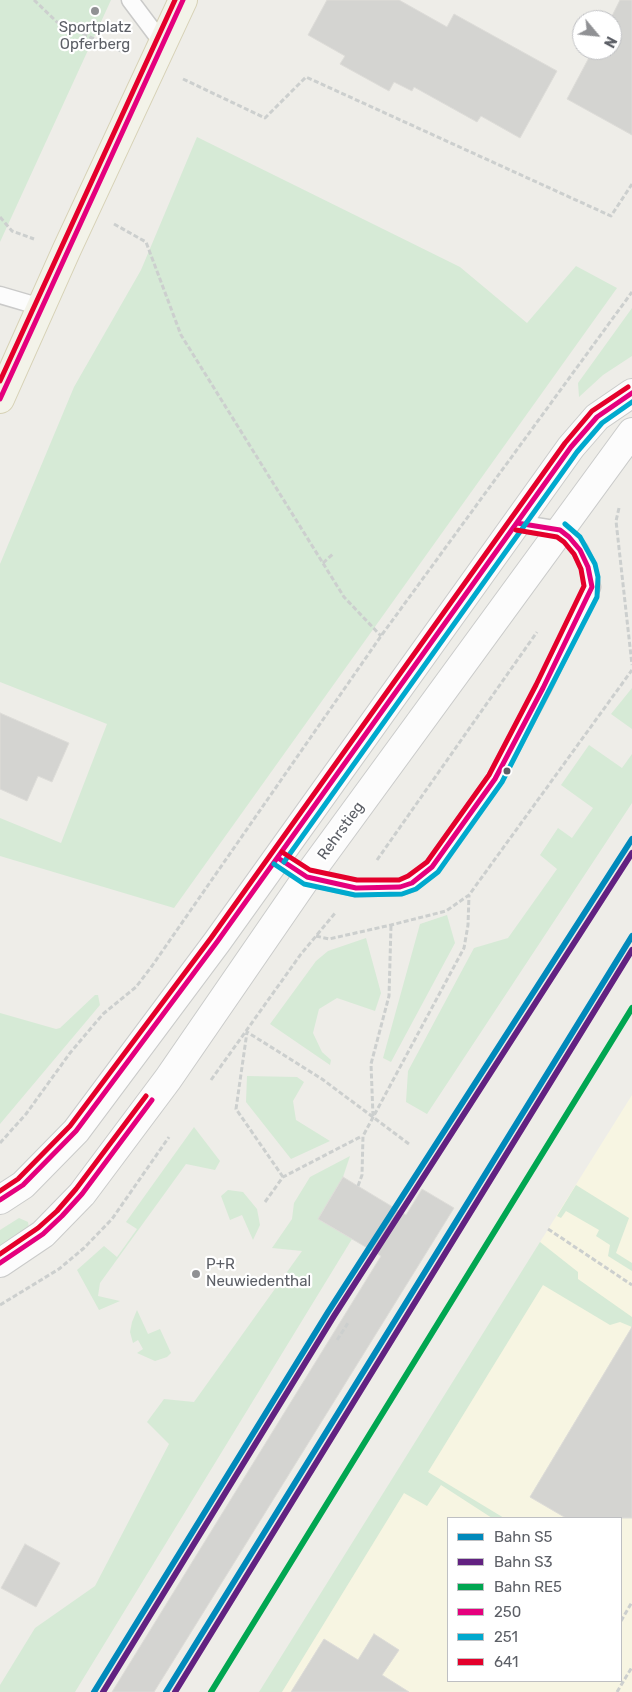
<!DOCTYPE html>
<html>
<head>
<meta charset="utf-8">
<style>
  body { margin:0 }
  #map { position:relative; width:632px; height:1692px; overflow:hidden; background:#eeede8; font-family:Rubik,sans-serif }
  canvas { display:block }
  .legend { position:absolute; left:447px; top:1517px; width:175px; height:165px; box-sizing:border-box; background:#fff; border:1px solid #bebfc2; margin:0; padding:6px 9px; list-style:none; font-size:15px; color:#5d6067 }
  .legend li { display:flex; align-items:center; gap:10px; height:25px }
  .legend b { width:25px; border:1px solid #bebfc2 }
  .north { position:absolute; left:572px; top:10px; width:50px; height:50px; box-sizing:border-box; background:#fff; border:1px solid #bebfc2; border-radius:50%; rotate:118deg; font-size:14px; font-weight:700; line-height:20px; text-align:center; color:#5d6067 }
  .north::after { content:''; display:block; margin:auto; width:18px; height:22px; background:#909194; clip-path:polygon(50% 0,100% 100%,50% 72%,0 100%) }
</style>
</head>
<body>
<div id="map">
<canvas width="632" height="1692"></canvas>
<ul class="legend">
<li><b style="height:6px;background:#0089bb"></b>Bahn S5</li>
<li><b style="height:6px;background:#622181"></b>Bahn S3</li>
<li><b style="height:6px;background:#00a651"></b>Bahn RE5</li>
<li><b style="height:6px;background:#e5007d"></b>250</li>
<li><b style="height:6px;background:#00a9ce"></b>251</li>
<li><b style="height:6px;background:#e4002b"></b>641</li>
</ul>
<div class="north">N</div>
</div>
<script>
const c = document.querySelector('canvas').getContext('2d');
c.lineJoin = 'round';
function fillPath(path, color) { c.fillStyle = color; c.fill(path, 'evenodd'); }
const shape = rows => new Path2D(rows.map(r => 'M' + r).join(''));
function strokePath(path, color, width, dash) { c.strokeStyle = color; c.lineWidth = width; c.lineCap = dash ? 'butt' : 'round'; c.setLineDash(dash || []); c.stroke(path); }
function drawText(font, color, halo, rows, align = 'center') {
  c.font = font + ' Rubik,sans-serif'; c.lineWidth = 4.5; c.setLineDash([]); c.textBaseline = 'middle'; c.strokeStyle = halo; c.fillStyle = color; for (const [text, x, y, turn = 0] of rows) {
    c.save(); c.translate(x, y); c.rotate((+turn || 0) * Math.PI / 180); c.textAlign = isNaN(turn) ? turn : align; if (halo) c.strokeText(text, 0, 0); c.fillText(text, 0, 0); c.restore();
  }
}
const commercial = shape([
  [632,1095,632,1692,275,1692,549,1250,540,1242],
  [448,1518,621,1518,621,1681,448,1681]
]);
const green = shape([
  [0,0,111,0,0,242],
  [197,137,460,267,527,323,576,266,617,288,174,908,0,856,0,818,61,843,107,724,0,682,0,564,74,387,141,270],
  [632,308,632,356,603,375,579,397,578,383],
  [632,688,632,729,611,714],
  [589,745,622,768,632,754,632,803,427,1114,406,1102,408,1071,474,948,508,938,557,869,540,855,558,828,572,838,593,808,561,785],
  [447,915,455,943,391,1062,383,1058,420,924],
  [366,938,381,993,375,1011,337,998,319,1009,313,1033,322,1052,331,1060,330,1065,270,1024,316,961,328,951],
  [95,995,98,995,100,1005,0,1124,0,1013,56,1029,60,1028],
  [247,1076,297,1077,304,1082,293,1101,296,1120,330,1141,291,1159,246,1102],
  [194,1127,220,1161,215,1170,186,1164,100,1283,98,1296,120,1301,99,1310,77,1270,104,1246,117,1257,137,1229,126,1222],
  [350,1156,343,1177,318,1219,352,1239,75,1692,0,1692,0,1685,35,1628,95,1586,169,1444,147,1422,164,1399,194,1402,302,1251,272,1248,292,1219,294,1203,310,1177],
  [576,1185,629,1218,616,1253,632,1263,632,1271,608,1256,610,1245,596,1236,599,1230,566,1211,561,1218,557,1216],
  [228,1190,243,1192,257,1209,260,1225,253,1240,242,1215,230,1220,221,1196],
  [19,1218,28,1222,29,1228,0,1249,0,1230],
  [540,1242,578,1272,578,1279,632,1317,632,1327,620,1322,610,1325,543,1285,428,1472,504,1518,492,1518,441,1485,427,1506,404,1493,282,1692,259,1692],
  [137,1310,148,1334,160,1329,171,1353,167,1357,155,1361,137,1353,143,1349,138,1340,133,1343,130,1332,132,1322]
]);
const building = shape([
  [327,0,399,0,447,27,454,14,557,71,520,138,481,116,477,122,414,87,412,91,394,82,389,91,340,64,345,56,308,35,327,0],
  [620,0,632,0,632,135,567,99,593,50,612,50,612,20,610,20,620,0],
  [0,713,69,743,52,782,38,776,27,801,0,789,0,713],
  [343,1177,406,1215,422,1189,454,1208,154,1692,112,1692,381,1256,318,1219,343,1177],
  [632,1327,632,1518,566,1518,530,1497,632,1327],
  [25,1544,60,1563,36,1607,1,1588,25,1544],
  [374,1634,399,1650,382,1675,409,1692,291,1692,324,1639,358,1660,374,1634]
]);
const path = shape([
  [34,0,57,22,123,52],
  [183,79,265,118,306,77,611,216,632,184],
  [0,217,12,231,34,239],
  [114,224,146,242,181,335,344,597,381,636],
  [619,508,616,521,632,665],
  [323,563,334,553],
  [377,860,537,632],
  [316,936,329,939,391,925,446,911,469,895,632,670],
  [211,1080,301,954,336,912],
  [373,1116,371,1064,389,996,391,925],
  [0,1143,26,1114,70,1053,103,1014,136,987,152,966,381,636,632,292],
  [283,1177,236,1109,247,1032,322,1079,409,1144],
  [358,1186,362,1175,363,1136,464,948,468,925,469,895],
  [265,1202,283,1177,362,1136],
  [548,1229,632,1285],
  [0,1305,59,1269,84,1248,112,1219,169,1137],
  [337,1340,348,1323],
  [621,1621,632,1602],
  [617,1692,632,1667]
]);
const lane = shape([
  [130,0,163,44],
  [0,295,41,307],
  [278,858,307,877,356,888,400,887,412,883,432,867,495,779,543,688,592,587,588,567,580,550,569,537,560,530,517,523]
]);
const secondary = shape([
  [0,1200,23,1185,76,1131,217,942,571,447,597,417,632,393],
  [0,1263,43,1234,82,1194,168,1079,307,877,632,432]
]);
const primary = shape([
  [0,399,67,249,183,0]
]);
const bus1 = shape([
  [0,399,183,0],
  [278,858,307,877,356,888,400,887,412,883,432,867,495,779,543,688,592,587,588,567,580,550,569,537,560,530,517,523],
  [0,1200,23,1185,76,1131,217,942,571,447,597,417,632,393],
  [0,1263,43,1234,62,1216,82,1194,152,1100]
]);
const bus2 = shape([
  [284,862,577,452,602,423,632,402],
  [274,864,304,884,355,895,402,894,416,889,438,872,502,782,597,597,598,577,595,564,580,537,565,524]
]);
const bus3 = shape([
  [0,381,175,0],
  [282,852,310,870,357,880,399,880,408,876,427,862,489,775,536,685,584,586,581,569,574,554,564,542,557,537,516,530],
  [0,1191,18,1179,70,1126,211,938,565,443,592,411,628,387],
  [0,1254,38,1228,57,1211,76,1189,146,1096]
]);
const rail1 = shape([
  [94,1692,328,1312,632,839],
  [166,1692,632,936]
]);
const rail2 = shape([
  [103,1692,334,1316,632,853],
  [175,1692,632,950]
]);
const rail3 = shape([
  [211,1692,632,1008]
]);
const markers = [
  [95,11,5,"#909194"],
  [507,771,4.5,"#5d6067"],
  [196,1274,5,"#909194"]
];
const poiNames = [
  ["Sportplatz",95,28],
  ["Opferberg",95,45],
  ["P+R",206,1265,"left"],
  ["Neuwiedenthal",206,1282,"left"]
];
const streetNames = [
  ["Rehrstieg",341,831,-54]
];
fillPath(commercial, '#f7f5e2');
fillPath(green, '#d6ead6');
fillPath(building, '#d4d4d1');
strokePath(building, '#dddcd8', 1);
strokePath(lane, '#cacac9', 19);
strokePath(secondary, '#cacbca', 30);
strokePath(primary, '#d6d1b5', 30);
strokePath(path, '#cccfce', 3, [5, 2.5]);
strokePath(lane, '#fcfcfc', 16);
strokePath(secondary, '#fcfcfc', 28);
strokePath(primary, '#f3f3e9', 28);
strokePath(bus1, '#e5007d', 5);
strokePath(bus2, '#00a9ce', 5);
strokePath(bus3, '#e4002b', 5);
strokePath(rail1, '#0089bb', 6);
strokePath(rail2, '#622181', 6);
strokePath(rail3, '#00a651', 6);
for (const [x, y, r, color] of markers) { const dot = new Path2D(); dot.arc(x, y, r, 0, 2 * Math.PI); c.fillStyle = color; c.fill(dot); strokePath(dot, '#fff', 2); }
drawText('15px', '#5d6067', '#fff', poiNames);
drawText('15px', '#5d6067', '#fff', streetNames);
</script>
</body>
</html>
